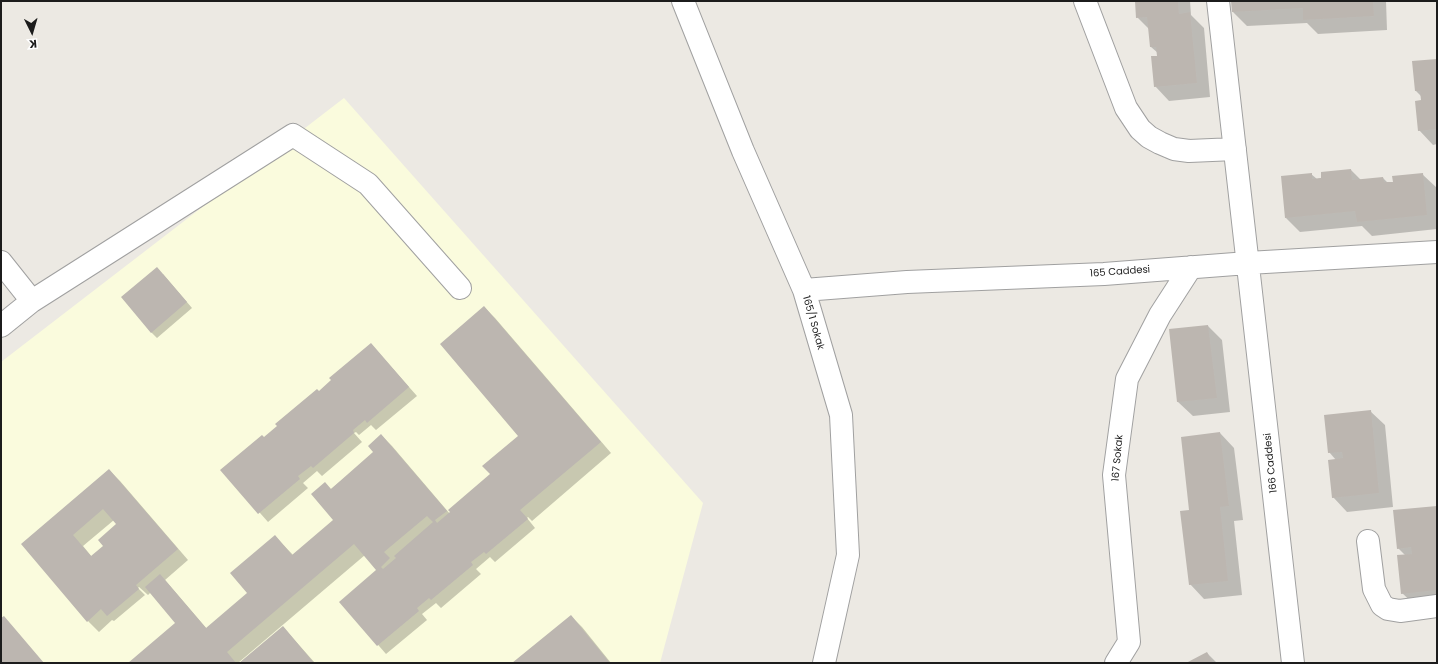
<!DOCTYPE html>
<html>
<head>
<meta charset="utf-8">
<style>
  body { margin:0 }
  #map { position:relative; width:1438px; height:664px; overflow:hidden; background:#ece9e3; font-family:Poppins,sans-serif }
  canvas { display:block }
  .frame { position:absolute; inset:0; border:2px solid #1c1c1c; pointer-events:none }
  .north { position:absolute; left:12px; top:12px; width:40px; height:40px; -webkit-text-stroke:3px #fff; paint-order:stroke; rotate:175deg; font-size:11px; font-weight:700; line-height:16px; text-align:center; color:#1c1c1c }
  .north::after { content:''; display:block; margin:auto; width:14px; height:18px; background:#1c1c1c; clip-path:polygon(50% 0,100% 100%,50% 72%,0 100%) }
</style>
</head>
<body>
<div id="map">
<canvas width="1438" height="664"></canvas>
<div class="frame"></div>
<div class="north">K</div>
</div>
<script>
const c = document.querySelector('canvas').getContext('2d');
c.lineJoin = 'round';
function fillPath(path, color) { c.fillStyle = color; c.fill(path, 'evenodd'); }
const shape = rows => new Path2D(rows.map(r => 'M' + r).join(''));
function strokePath(path, color, width, dash) { c.strokeStyle = color; c.lineWidth = width; c.lineCap = dash ? 'butt' : 'round'; c.setLineDash(dash || []); c.stroke(path); }
function drawText(font, color, halo, rows, align = 'center') {
  c.font = font + ' Poppins,sans-serif'; c.lineWidth = 3; c.setLineDash([]); c.textBaseline = 'middle'; c.strokeStyle = halo; c.fillStyle = color; for (const [text, x, y, turn = 0] of rows) {
    c.save(); c.translate(x, y); c.rotate((+turn || 0) * Math.PI / 180); c.textAlign = isNaN(turn) ? turn : align; if (halo) c.strokeText(text, 0, 0); c.fillText(text, 0, 0); c.restore();
  }
}
const education = shape([
  [344,98,703,503,660,663,1,663,1,362]
]);
const shadow = shape([
  [1136,1,1190,1,1191,15,1204,28,1210,97,1169,101,1155,86,1158,53,1151,47,1150,30,1137,17],
  [1232,1,1386,1,1387,30,1318,34,1307,23,1247,26,1233,12],
  [1437,60,1437,144,1433,145,1419,130,1422,97,1416,91],
  [1351,170,1361,180,1383,178,1388,183,1394,183,1422,174,1437,188,1437,229,1372,236,1362,226,1300,232,1286,218,1311,174,1317,179],
  [163,274,192,308,157,338,151,332],
  [484,307,495,318,611,453,532,521,528,517,527,518,535,528,495,562,490,557,476,569,481,574,441,608,436,603,422,614,427,620,386,654,341,602,378,570,365,555,238,663,129,663,177,623,151,592,148,595,139,587,138,588,145,595,114,621,112,620,99,632,88,621,22,544,109,470,120,481,188,560,165,580,207,629,249,593,275,536,293,555,335,520,331,489,375,453,381,435,392,446,450,514,491,475,520,436],
  [114,520,117,524,104,546,92,557,83,546],
  [1208,326,1222,340,1230,412,1193,416,1178,402,1170,330],
  [371,344,417,396,376,430,371,425,359,435,356,432,354,433,362,442,322,476,317,471,303,483,308,488,268,522,222,470,265,438,319,392],
  [1370,411,1385,425,1393,507,1347,512,1333,497,1336,460,1329,452],
  [1220,433,1234,448,1243,520,1234,521,1242,595,1204,599,1190,584,1190,511],
  [1437,507,1437,605,1417,607,1402,593,1405,555,1398,548],
  [571,616,582,627,611,663,513,663],
  [283,627,315,663,241,663],
  [1207,653,1217,663,1188,663]
]);
const building = shape([
  [1135,1,1178,1,1179,14,1190,12,1197,83,1154,87,1151,56,1157,56,1156,47,1150,47,1147,17,1136,18],
  [1231,1,1373,1,1374,16,1303,20,1303,8,1232,12],
  [1437,59,1437,129,1418,131,1415,101,1421,100,1420,91,1415,91,1412,61],
  [1351,169,1352,180,1383,177,1384,182,1393,182,1392,176,1423,173,1427,215,1357,222,1355,211,1285,218,1281,176,1312,173,1312,179,1321,178,1321,172],
  [157,267,187,302,151,333,121,297],
  [484,306,601,442,520,510,528,519,486,554,484,552,471,562,473,565,431,600,429,598,417,608,419,611,377,646,339,602,376,570,354,544,227,652,236,663,128,663,175,623,145,587,160,574,206,628,247,593,230,573,275,535,292,555,333,520,311,494,325,482,331,489,373,452,368,446,381,434,447,511,435,520,437,523,450,512,448,510,490,474,482,466,518,436,440,344],
  [427,516,433,522,394,556,396,558,383,569,381,567,390,558,384,552],
  [1208,325,1217,398,1177,402,1169,329],
  [371,343,409,387,367,423,365,420,353,430,354,433,313,468,311,466,298,476,300,479,258,514,220,470,262,435,264,437,277,426,275,424,317,389,319,391,331,380,329,378],
  [1371,410,1379,493,1332,498,1328,460,1343,458,1342,452,1328,453,1324,415],
  [1220,432,1229,506,1220,507,1228,581,1189,585,1180,511,1189,510,1181,437],
  [109,469,178,549,136,585,139,589,107,616,101,609,87,622,21,544],
  [103,509,116,524,98,540,103,546,91,556,73,535],
  [1437,506,1437,590,1401,594,1397,555,1412,554,1411,547,1397,549,1393,510],
  [571,615,610,663,512,663],
  [4,616,44,663,1,663,1,618],
  [283,626,314,663,239,663],
  [1207,652,1213,663,1186,663]
]);
const minor = shape([
  [683,1,743,151,804,290,841,415,848,555,824,663],
  [1085,1,1126,108,1140,129,1149,137,1160,143,1174,149,1189,151,1235,149],
  [1218,1,1293,663],
  [1,262,32,301],
  [804,290,907,282,1104,274,1248,263,1437,252],
  [1,326,32,301,293,135,368,184,460,288],
  [1368,541,1374,589,1382,605,1388,609,1400,611,1437,606],
  [1116,663,1129,642,1114,475,1127,379,1160,315,1191,267]
]);
const streetNames = [
  ["165 Caddesi",1120,272,-4],
  ["165/1 Sokak",813,323,74],
  ["167 Sokak",1118,458,-85],
  ["166 Caddesi",1271,463,-96]
];
fillPath(education, '#fafbdd');
fillPath(shadow, '#0003');
fillPath(building, '#bcb6b0');
strokePath(minor, '#a0a0a0', 24);
strokePath(minor, '#fff', 22);
drawText('10px', '#1c1c1c', '#fff', streetNames);
</script>
</body>
</html>
